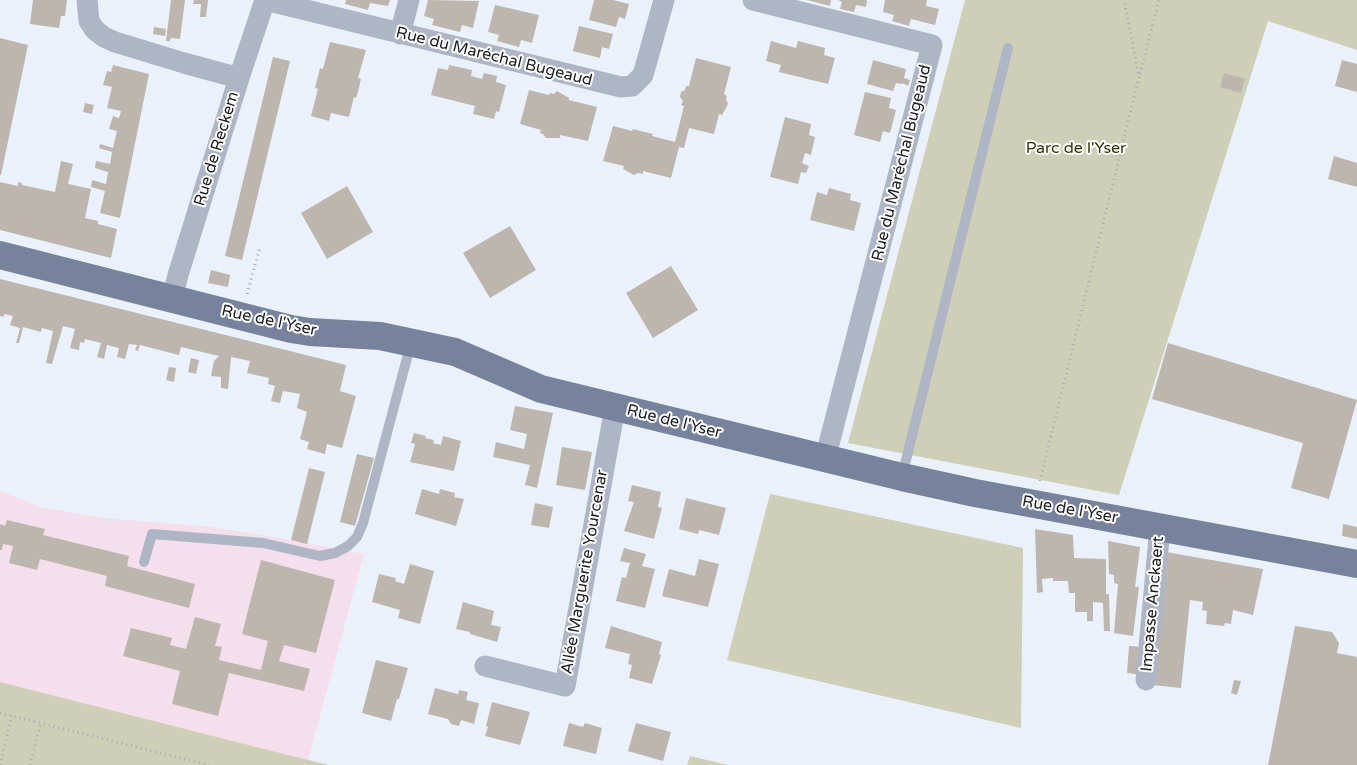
<!DOCTYPE html>
<html>
<head>
<meta charset="utf-8">
<style>
  body { margin:0 }
  canvas { display:block; background:#ebf1fa }
</style>
</head>
<body>
<canvas width="1357" height="765"></canvas>
<script>
const c = document.querySelector('canvas').getContext('2d');
c.lineJoin = 'round';
function fillPath(path, color) { c.fillStyle = color; c.fill(path, 'evenodd'); }
const shape = rows => new Path2D(rows.map(r => 'M' + r).join(''));
function strokePath(path, color, width, dash) { c.strokeStyle = color; c.lineWidth = width; c.lineCap = dash ? 'butt' : 'round'; c.setLineDash(dash || []); c.stroke(path); }
function drawText(font, color, halo, rows, align = 'center') {
  c.font = font + ' "Varela Round",sans-serif'; c.lineWidth = 4; c.setLineDash([]); c.textBaseline = 'middle'; c.strokeStyle = halo; c.fillStyle = color; for (const [text, x, y, turn = 0] of rows) {
    c.save(); c.translate(x, y); c.rotate((+turn || 0) * Math.PI / 180); c.textAlign = isNaN(turn) ? turn : align; if (halo) c.strokeText(text, 0, 0); c.fillText(text, 0, 0); c.restore();
  }
}
const education = shape([
  [0,491,41,507,104,518,211,527,291,540,364,554,308,760,0,682]
]);
const green = shape([
  [965,0,1357,0,1357,50,1268,21,1119,495,848,443],
  [770,494,1023,548,1021,728,727,660],
  [0,682,308,760,329,765,0,765],
  [690,756,728,765,687,765]
]);
const building = shape([
  [33,0,67,0,65,16,61,16,59,28,30,24],
  [171,0,185,0,180,39,171,38,170,41,166,41],
  [194,0,208,0,206,17,200,17,201,4,193,4],
  [346,0,390,0,388,6,370,3,368,10,345,4],
  [428,0,479,1,473,28,462,25,460,32,432,25,434,19,424,16],
  [594,0,613,0,629,4,625,19,619,17,616,27,589,20],
  [807,0,831,0,830,6],
  [838,0,867,0,866,7,856,5,854,12,840,9,842,2],
  [885,0,927,0,926,6,939,9,935,25,911,19,909,26,892,21,894,15,883,12],
  [495,5,539,15,532,43,521,40,519,47,497,41,499,35,488,32],
  [579,26,613,34,609,49,602,47,600,58,573,51],
  [154,27,166,29,165,36,153,34],
  [0,38,28,45,1,175,0,175],
  [771,41,796,48,798,41,825,48,824,55,835,58,828,84,779,72,781,65,766,61],
  [330,42,366,50,358,78,361,79,358,92,356,98,354,97,349,117,331,113,329,121,311,116,318,89,315,88,320,68,323,69],
  [273,57,290,61,242,260,225,256],
  [696,58,731,67,724,94,727,96,726,99,728,104,722,115,719,114,714,134,689,128,684,148,679,147,671,178,643,171,643,174,638,173,634,175,623,169,624,166,603,161,613,126,632,131,633,129,653,134,652,136,675,142,684,106,681,105,683,101,680,97,681,92,685,90,686,86,689,86],
  [873,60,906,69,904,78,910,80,908,86,903,83,903,84,896,83,893,91,867,84],
  [1342,60,1357,64,1357,92,1335,86],
  [113,65,149,74,120,218,100,213,105,191,91,187,92,180,106,184,108,172,95,168,96,161,110,164,112,152,99,148,100,144,113,148,117,131,109,129,113,116,119,118,121,111,107,108,112,87,103,85,107,71,111,72],
  [449,65,472,70,471,76,482,79,484,73,497,76,496,82,506,85,499,112,496,111,494,119,473,114,475,106,431,95,438,68,448,70],
  [1224,73,1245,79,1241,93,1220,87],
  [529,90,549,95,550,93,554,94,557,91,569,98,569,100,597,107,588,141,560,135,560,138,546,138,543,134,540,133,541,130,520,124],
  [865,92,891,98,889,108,896,110,890,133,883,131,880,142,854,135],
  [85,103,94,105,92,114,83,112],
  [785,117,811,124,809,135,815,137,811,155,805,153,802,163,809,166,806,173,801,172,798,184,770,177],
  [1334,156,1357,163,1357,187,1328,179],
  [61,161,73,164,68,184,91,189,85,218,98,221,98,224,117,229,111,258,0,230,0,182,18,186,18,182,22,183,22,185,55,192],
  [347,186,373,232,327,259,301,213],
  [829,188,851,194,850,200,861,203,854,231,810,220,817,192,827,195],
  [510,226,536,270,490,298,463,253],
  [671,266,698,310,653,338,626,293],
  [211,270,230,275,228,287,208,283],
  [0,279,346,365,340,391,356,396,342,448,327,444,325,454,307,449,309,442,300,439,307,412,297,408,300,394,283,391,280,403,271,401,275,386,268,384,269,378,247,373,250,361,231,357,228,389,221,388,221,377,211,376,214,361,219,356,181,347,179,355,140,345,138,351,135,350,137,345,129,344,125,359,117,357,119,348,107,345,104,359,97,357,101,343,85,339,84,343,80,342,79,350,70,348,75,329,63,326,52,364,46,363,53,331,42,328,41,332,23,327,19,343,16,343,20,328,10,325,13,316,4,314,4,317,0,316],
  [1168,343,1357,400,1329,499,1291,488,1303,443,1152,399],
  [191,358,199,360,196,374,188,372],
  [169,367,176,368,174,382,166,380],
  [515,406,553,413,537,488,525,485,530,465,493,457,496,442,524,449,527,434,510,430],
  [414,433,426,436,425,438,434,440,433,443,441,445,443,436,461,441,454,471,410,462,415,444,411,443],
  [562,447,592,452,585,490,556,485],
  [357,454,374,458,355,526,340,522],
  [309,468,325,472,307,544,291,540],
  [632,485,661,492,658,507,662,508,654,539,624,531,634,502,628,501],
  [422,489,439,494,440,489,455,493,454,497,464,499,456,526,415,514],
  [686,498,726,508,719,535,699,530,698,534,679,529],
  [535,503,553,507,549,528,531,525],
  [7,520,45,529,43,535,129,556,127,566,195,584,189,608,105,586,107,576,40,559,37,570,9,563,13,546,3,544,2,550,0,550,0,524,5,526],
  [1343,524,1357,527,1357,539,1342,536],
  [1035,529,1073,535,1074,558,1106,559,1106,594,1109,594,1110,631,1104,631,1103,603,1093,602,1093,621,1087,621,1087,612,1075,612,1075,593,1069,593,1068,581,1053,581,1053,578,1042,579,1043,592,1037,593],
  [1108,541,1140,547,1135,587,1139,587,1133,636,1114,633,1118,584,1114,583,1114,575,1109,574],
  [624,548,646,554,642,566,655,569,645,608,616,601,622,577,626,578,630,563,620,561],
  [1166,552,1263,569,1253,615,1233,610,1231,624,1225,623,1224,626,1206,624,1207,611,1202,610,1203,602,1190,600,1181,688,1152,685],
  [699,559,719,564,708,607,662,596,669,569,695,576],
  [261,560,335,580,316,653,284,645,279,661,310,669,304,691,229,673,218,716,172,704,180,671,123,656,131,628,172,638,170,645,186,649,195,617,221,624,215,646,222,647,219,660,261,670,268,641,242,634],
  [410,564,434,571,420,624,398,618,400,610,372,602,379,574,396,578,395,581,404,584],
  [463,602,494,611,491,625,501,627,497,642,470,634,470,632,456,629],
  [611,626,662,642,659,654,661,655,652,684,629,678,632,665,628,664,630,654,605,648],
  [1295,626,1332,632,1339,643,1337,653,1357,657,1357,765,1268,765],
  [1129,646,1144,647,1142,675,1127,673],
  [376,660,408,668,399,699,397,699,391,721,362,713],
  [1234,680,1241,681,1237,695,1231,693],
  [435,688,458,694,459,690,468,692,466,700,479,703,474,724,461,720,459,726,451,724,448,719,428,714],
  [492,702,530,712,520,745,485,736,488,727,486,726],
  [569,723,583,727,585,723,602,728,596,754,563,746],
  [636,723,671,732,663,761,628,751]
]);
const path = shape([
  [1140,74,1159,0],
  [247,294,260,247],
  [1040,481,1139,77,1124,0],
  [0,713,209,765],
  [0,765,12,716],
  [30,765,41,723]
]);
const service = shape([
  [902,476,1008,48],
  [144,562,152,534,263,543,320,556,335,553,348,546,357,537,363,523,411,343]
]);
const minor = shape([
  [87,0,89,21,95,30,104,37,115,42,184,63,239,78],
  [753,0,932,45,825,459],
  [400,34,409,0],
  [172,299,178,275,239,78,265,0,621,87,632,86,643,75,664,0],
  [485,666,565,686,615,407],
  [1146,680,1160,527]
]);
const primary = shape([
  [0,255,291,329,310,332,380,336,455,352,541,389,902,477,975,493,1357,564]
]);
const streetNames = [
  ["Rue du Maréchal Bugeaud",494,57,14],
  ["Rue de Reckem",217,149,-73],
  ["Rue du Maréchal Bugeaud",902,163,-76],
  ["Rue de l'Yser",269,321,12],
  ["Rue de l'Yser",674,422,14],
  ["Rue de l'Yser",1070,510,10],
  ["Allée Marguerite Yourcenar",585,572,-80],
  ["Impasse Anckaert",1153,604,-85]
];
const parkNames = [
  ["Parc de l'Yser",1076,149]
];
fillPath(education, '#f6dfec');
fillPath(green, '#cecfb6');
fillPath(building, '#bcb6ae');
strokePath(path, '#a7abb2', 3, [1, 4]);
strokePath(service, '#aeb5c4', 10);
strokePath(minor, '#aeb5c4', 21);
strokePath(primary, '#77829d', 28);
drawText('16px', '#1c1e21', '#fff', streetNames);
drawText('16px', '#353606', '#fff', parkNames);
</script>
</body>
</html>
